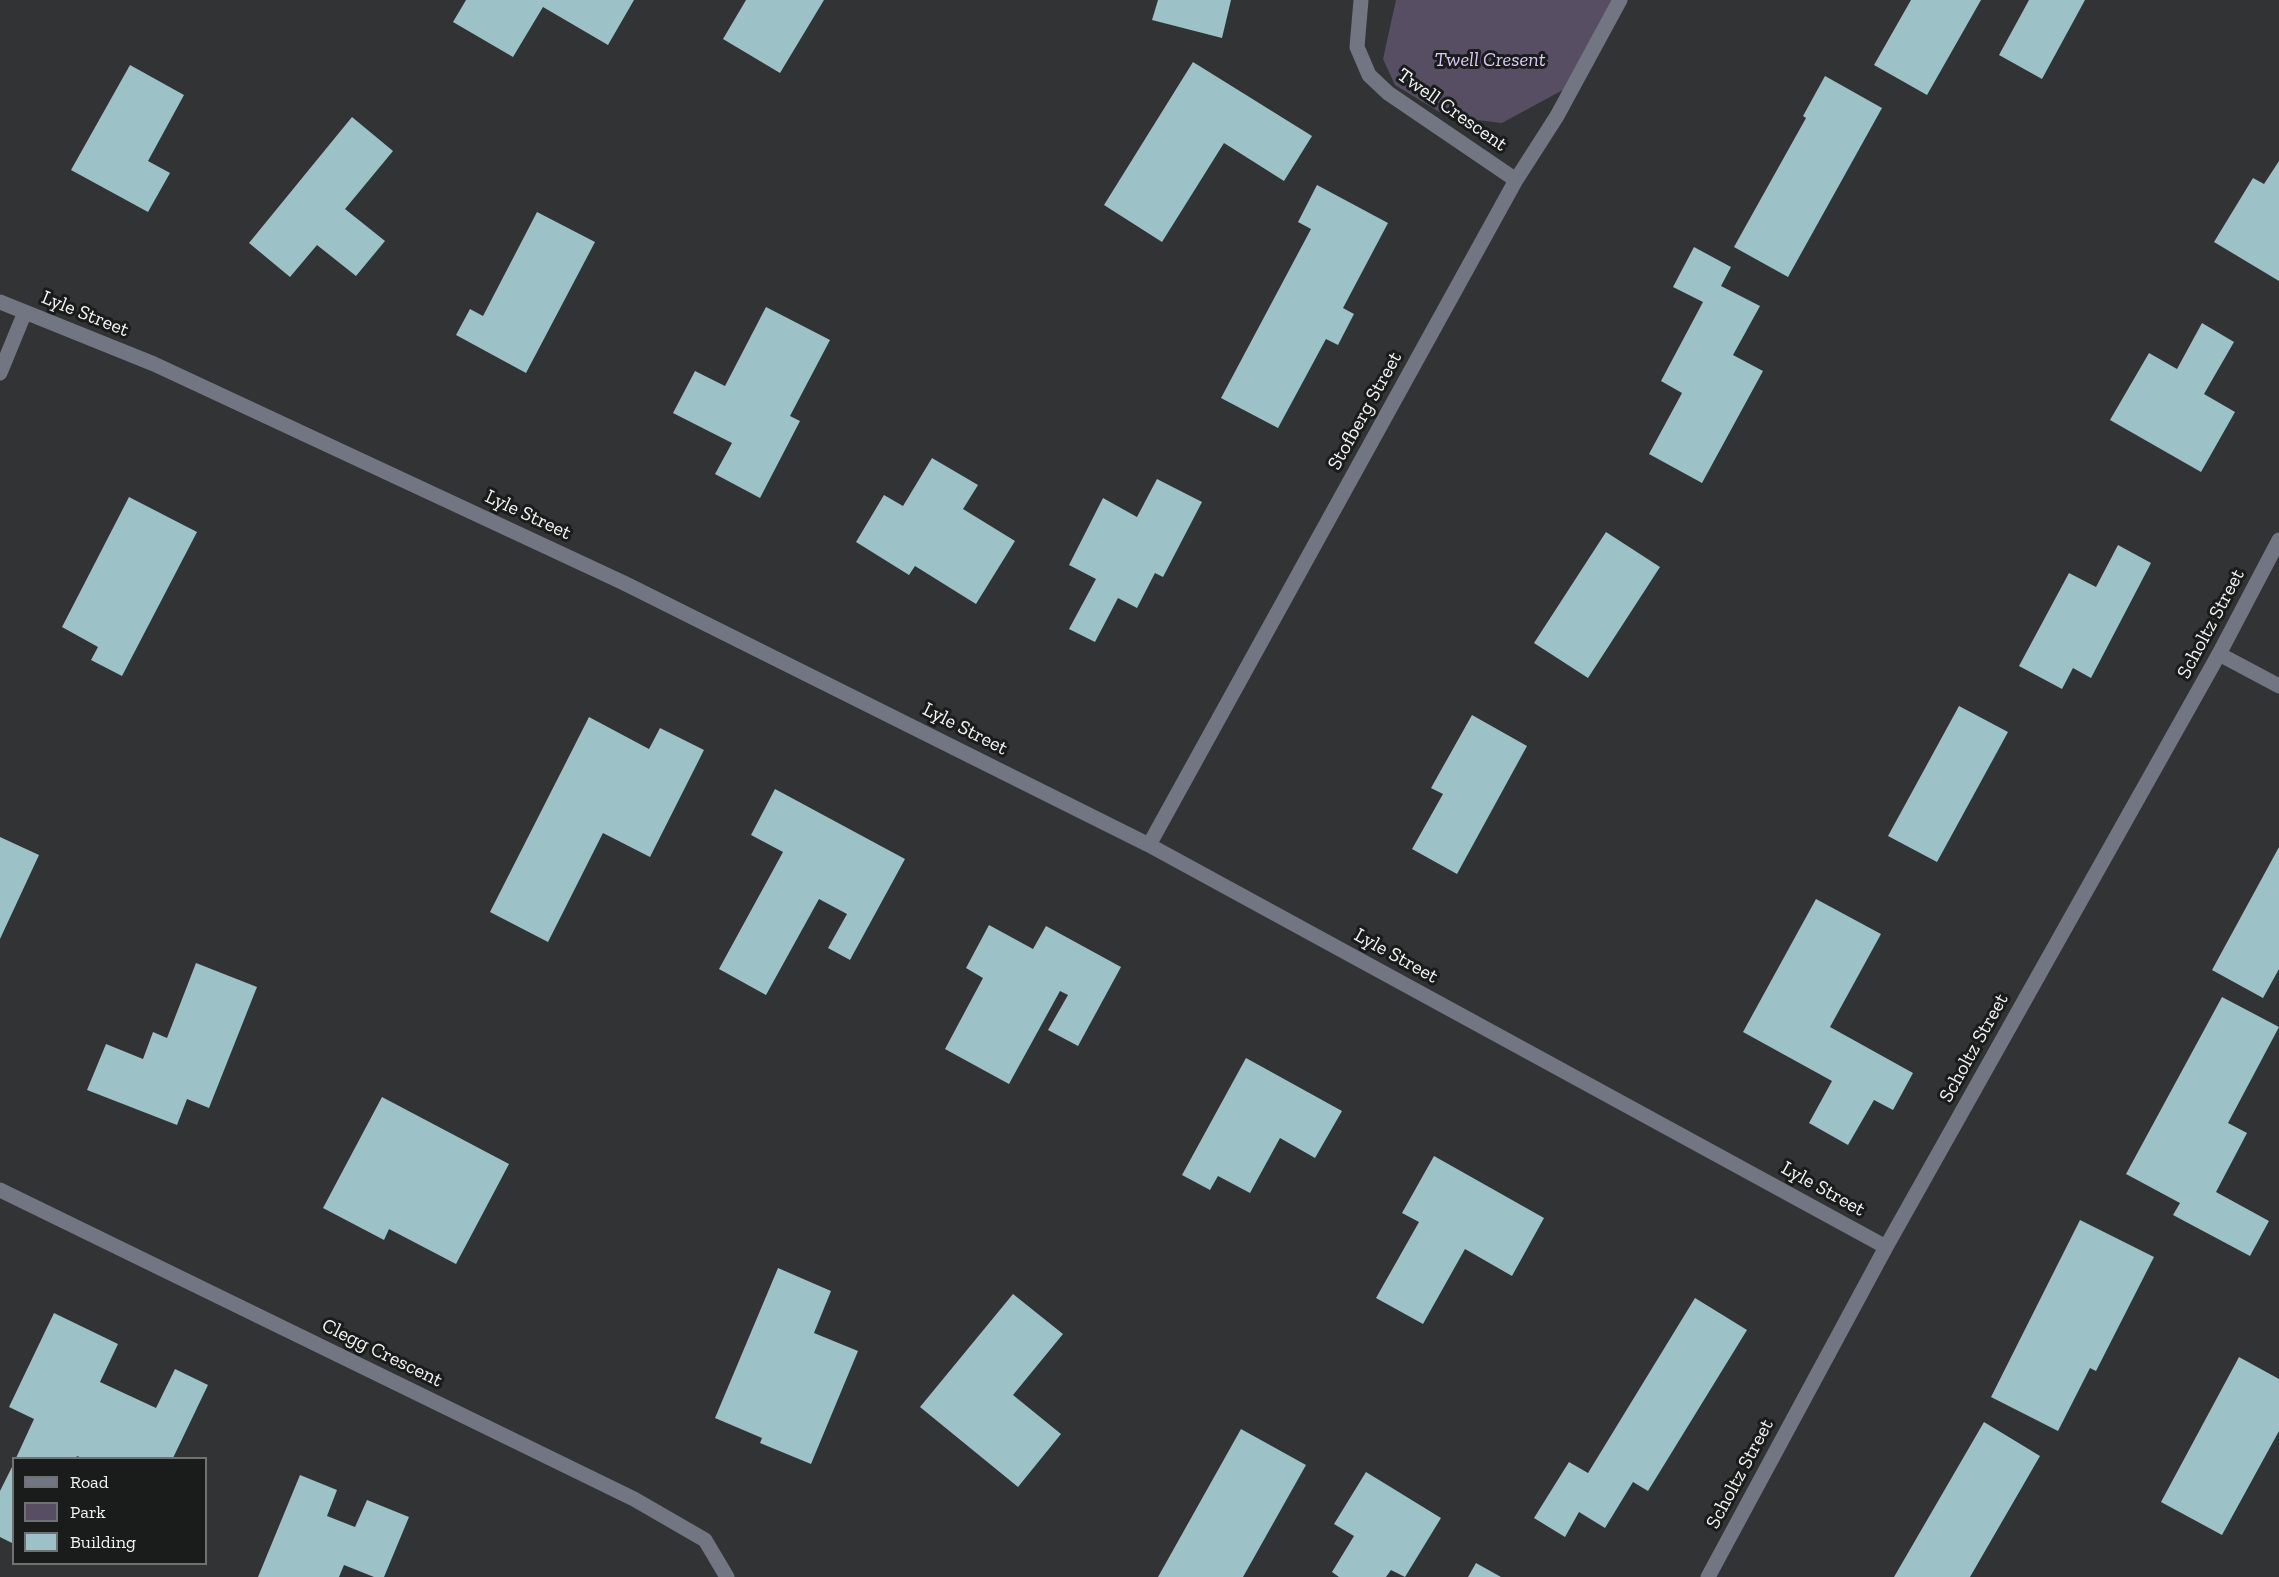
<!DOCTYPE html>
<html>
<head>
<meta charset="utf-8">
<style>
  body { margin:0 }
  #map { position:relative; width:2279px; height:1577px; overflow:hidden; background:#313335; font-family:"Zilla Slab",serif }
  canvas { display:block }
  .legend { position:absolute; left:12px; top:1457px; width:195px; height:108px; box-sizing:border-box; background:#1a1b1b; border:2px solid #707172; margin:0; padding:8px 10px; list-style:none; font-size:18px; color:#f2f3f4 }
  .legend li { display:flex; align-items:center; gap:12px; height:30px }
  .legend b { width:30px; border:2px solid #707172 }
</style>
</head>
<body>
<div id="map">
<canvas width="2279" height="1577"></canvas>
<ul class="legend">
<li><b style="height:8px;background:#727682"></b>Road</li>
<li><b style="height:16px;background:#574e64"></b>Park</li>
<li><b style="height:16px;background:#9cc2c8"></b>Building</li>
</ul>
</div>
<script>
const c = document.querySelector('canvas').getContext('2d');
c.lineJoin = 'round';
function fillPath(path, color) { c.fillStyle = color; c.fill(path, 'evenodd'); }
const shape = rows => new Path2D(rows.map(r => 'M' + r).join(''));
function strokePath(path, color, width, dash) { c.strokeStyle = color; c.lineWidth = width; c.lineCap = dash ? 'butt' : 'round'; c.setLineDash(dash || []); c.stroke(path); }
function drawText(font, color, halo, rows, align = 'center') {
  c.font = font + ' "Zilla Slab",serif'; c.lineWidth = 6; c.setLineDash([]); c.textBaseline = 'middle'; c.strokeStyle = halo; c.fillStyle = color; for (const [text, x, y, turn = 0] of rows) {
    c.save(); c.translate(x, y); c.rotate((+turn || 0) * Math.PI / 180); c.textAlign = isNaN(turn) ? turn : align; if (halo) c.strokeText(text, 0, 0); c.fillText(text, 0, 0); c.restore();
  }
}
const green = shape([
  [1396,0,1617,0,1572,85,1502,123,1446,116,1395,85,1383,59]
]);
const building = shape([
  [466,0,634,0,608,45,543,7,513,57,453,22],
  [746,0,824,0,780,73,723,39],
  [1158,0,1231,0,1222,38,1152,20],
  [1911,0,1981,0,1927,95,1874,65],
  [2029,0,2085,0,2042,79,1999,55],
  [1193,62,1312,136,1284,181,1224,143,1162,242,1104,205],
  [130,65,184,95,148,161,170,173,148,212,71,170],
  [1825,76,1882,108,1788,277,1734,247,1806,118,1803,116],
  [352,117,393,151,345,209,385,241,356,276,317,245,290,277,249,243],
  [2279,161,2279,281,2214,242,2253,178,2264,184],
  [1317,185,1388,223,1343,308,1354,314,1338,345,1326,339,1278,428,1221,398,1311,229,1298,222],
  [537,212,595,242,526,373,456,335,470,309,483,316],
  [1694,247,1731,267,1721,286,1760,306,1733,355,1763,371,1702,483,1649,454,1682,393,1661,381,1703,302,1673,287],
  [766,307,830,340,790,416,800,421,760,498,715,474,732,443,673,413,695,371,725,386],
  [2202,323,2234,342,2204,394,2235,412,2201,472,2110,420,2149,353,2177,369],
  [932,458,978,485,963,509,1015,541,976,604,915,566,909,575,856,542,884,495,903,506],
  [1157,479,1202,502,1163,577,1155,573,1137,608,1118,598,1095,642,1069,629,1096,579,1069,565,1103,498,1137,517],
  [129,497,197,532,122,676,91,660,98,647,62,627],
  [1606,532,1660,567,1588,678,1534,643],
  [2118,545,2151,563,2091,678,2073,668,2062,689,2019,666,2069,573,2096,587],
  [1959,706,2008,732,1937,862,1888,836],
  [1472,715,1527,746,1457,874,1412,849,1443,794,1431,788],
  [589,717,649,749,660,728,704,750,650,857,603,833,548,942,490,912],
  [775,789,905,859,850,960,828,948,847,914,819,899,766,995,719,969,783,852,751,835],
  [0,837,39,855,0,939],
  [2279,847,2279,969,2263,998,2212,970],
  [1816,899,1881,934,1830,1027,1913,1073,1893,1110,1874,1100,1848,1145,1809,1123,1832,1081,1743,1032],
  [989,925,1033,949,1046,926,1121,967,1078,1046,1048,1030,1068,995,1060,991,1009,1084,945,1049,983,978,966,968],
  [196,963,257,987,209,1108,187,1099,177,1125,87,1090,106,1044,143,1059,153,1032,167,1038],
  [2222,997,2279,1027,2228,1123,2247,1133,2216,1192,2269,1221,2250,1256,2173,1215,2180,1203,2126,1174],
  [1246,1058,1342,1111,1315,1158,1280,1138,1250,1193,1218,1176,1210,1190,1182,1175],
  [382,1097,509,1164,456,1264,389,1229,384,1240,323,1208],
  [1434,1156,1544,1218,1512,1276,1465,1249,1423,1324,1376,1298,1419,1222,1402,1213],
  [2080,1220,2154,1257,2096,1371,2090,1368,2058,1431,1991,1397],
  [778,1268,831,1291,814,1333,858,1351,811,1464,760,1443,762,1438,715,1418],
  [1013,1294,1063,1334,1013,1395,1061,1434,1018,1487,920,1407],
  [1695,1298,1747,1330,1648,1491,1633,1482,1605,1528,1579,1512,1565,1537,1534,1518,1569,1462,1588,1473],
  [54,1313,118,1344,100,1382,156,1408,175,1369,208,1385,173,1458,82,1458,77,1456,76,1458,16,1458,34,1419,9,1407],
  [2239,1357,2279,1379,2279,1431,2222,1535,2161,1502],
  [1984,1422,2040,1456,1970,1577,1894,1577],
  [1241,1429,1306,1465,1243,1577,1158,1577],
  [14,1463,14,1544,0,1537,0,1491],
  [1366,1472,1441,1518,1405,1577,1391,1570,1386,1577,1339,1577,1332,1572,1354,1536,1334,1524],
  [300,1475,337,1490,327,1516,355,1527,367,1500,409,1517,384,1577,374,1577,344,1565,339,1577,258,1577],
  [1476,1563,1501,1577,1468,1577]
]);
const minor = shape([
  [1361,0,1357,47,1369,75,1388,93,1516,180],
  [0,302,154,364,624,583,1149,845,1886,1247],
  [0,373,25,312],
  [2219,654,2279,686],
  [1149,845,1516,180,1557,116,1620,0],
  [0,1190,634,1499,705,1540,727,1577],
  [1708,1577,1886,1247,2219,654,2279,540]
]);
const parkNames = [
  ["Twell Cresent",1490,60]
];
const streetNames = [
  ["Twell Crescent",1452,110,35],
  ["Lyle Street",85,314,22],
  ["Stofberg Street",1365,411,-61],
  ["Lyle Street",528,515,25],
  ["Scholtz Street",2211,624,-62],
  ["Lyle Street",965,729,27],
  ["Lyle Street",1396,956,29],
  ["Scholtz Street",1974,1048,-61],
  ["Lyle Street",1823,1189,29],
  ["Clegg Crescent",382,1353,26],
  ["Scholtz Street",1740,1474,-62]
];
fillPath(green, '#574e64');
fillPath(building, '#9cc2c8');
strokePath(minor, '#727682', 15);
drawText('italic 20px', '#ddcafc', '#1a1b1b', parkNames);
drawText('20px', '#f2f3f4', '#1a1b1b', streetNames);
</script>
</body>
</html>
